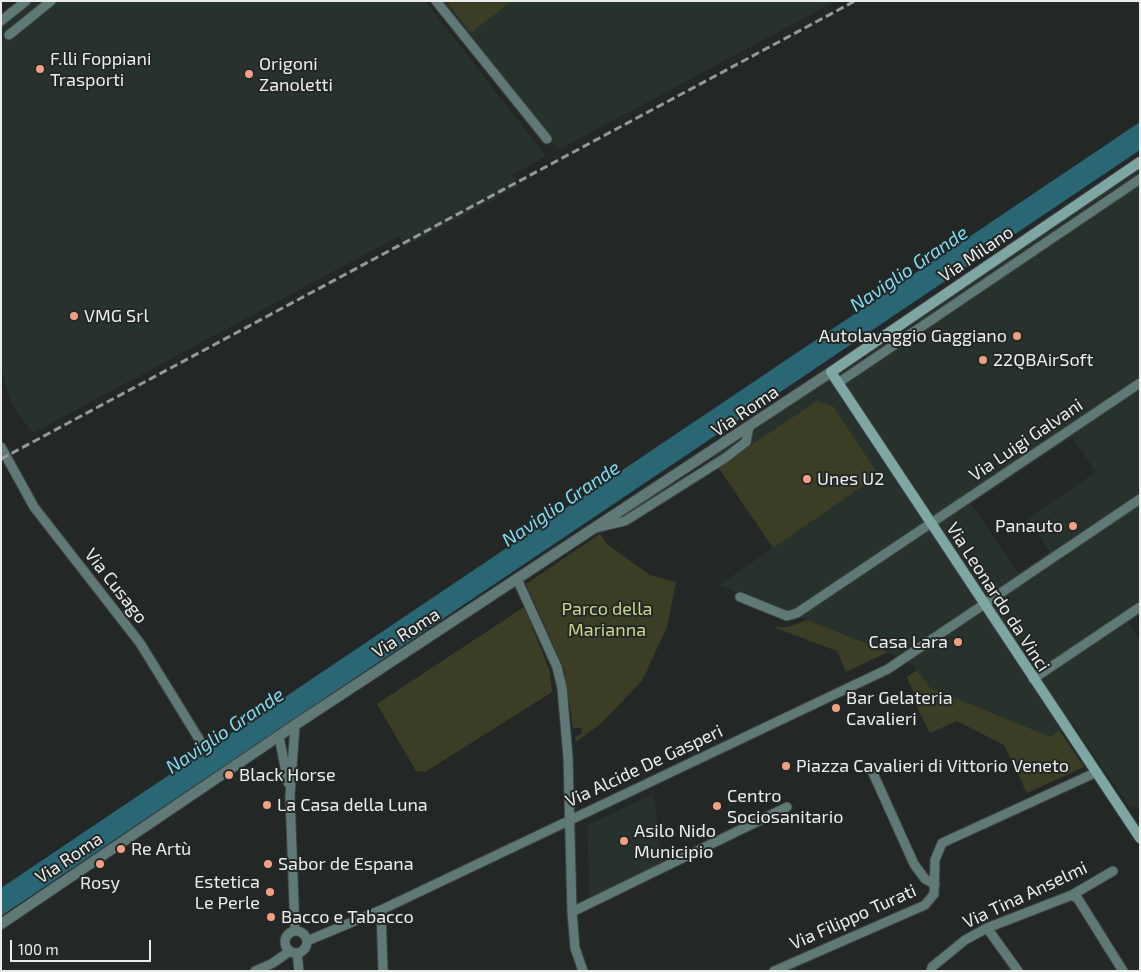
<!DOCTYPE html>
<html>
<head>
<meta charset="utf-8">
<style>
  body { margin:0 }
  #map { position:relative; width:1141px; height:972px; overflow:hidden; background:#232826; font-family:"Exo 2",sans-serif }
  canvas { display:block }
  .frame { position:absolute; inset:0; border:2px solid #eaedec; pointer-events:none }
  .scale { position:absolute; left:10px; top:940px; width:141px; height:22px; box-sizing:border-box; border:2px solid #eaedec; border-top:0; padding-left:6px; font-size:15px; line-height:18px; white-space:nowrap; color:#eaedec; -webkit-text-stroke:4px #232826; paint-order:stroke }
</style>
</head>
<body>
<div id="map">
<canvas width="1141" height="972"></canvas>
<div class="frame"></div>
<div class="scale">100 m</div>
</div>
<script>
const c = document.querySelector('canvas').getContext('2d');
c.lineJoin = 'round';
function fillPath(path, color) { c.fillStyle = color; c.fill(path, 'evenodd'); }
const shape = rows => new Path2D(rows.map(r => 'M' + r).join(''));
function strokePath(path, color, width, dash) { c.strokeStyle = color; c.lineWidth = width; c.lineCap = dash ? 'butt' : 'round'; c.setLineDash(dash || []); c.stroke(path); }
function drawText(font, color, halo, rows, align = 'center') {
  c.font = font + ' "Exo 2",sans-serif'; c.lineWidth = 4; c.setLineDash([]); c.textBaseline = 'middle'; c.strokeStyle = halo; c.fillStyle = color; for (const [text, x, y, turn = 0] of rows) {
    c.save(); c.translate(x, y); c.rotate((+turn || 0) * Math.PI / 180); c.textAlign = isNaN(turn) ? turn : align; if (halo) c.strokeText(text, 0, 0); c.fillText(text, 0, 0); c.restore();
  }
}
const built = shape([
  [31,1,425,1,546,156,512,175,519,186,405,247,399,236,33,433,12,405,1,368,1,25],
  [442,1,836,1,558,150],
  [1140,157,1140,605,1123,616,1140,640,1139,808,1129,806,1072,723,1051,737,929,688,914,666,888,652,719,585,879,475,833,406,817,401,718,467,706,449],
  [1072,437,1096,472,1028,518,1050,552,1018,573,971,504],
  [653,794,663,863,658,863,659,866,590,898,587,826]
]);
const green = shape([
  [446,1,511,1,471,33],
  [817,401,833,406,879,475,773,548,718,467],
  [600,534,607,544,650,575,676,582,667,627,642,681,600,724,576,742,575,737,581,734,582,728,573,728,564,669,526,584],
  [524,607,549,669,552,692,425,772,416,771,377,704],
  [807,620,888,652,846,672,837,651,773,627,788,627],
  [917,670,930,688,1051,737,1059,730,1084,767,1027,793,1004,745,957,721,930,733,911,695,914,693,907,677]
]);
const water = shape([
  [1140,122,1140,150,1,916,1,888]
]);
const minor = shape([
  [436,1,547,139],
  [1,21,26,1],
  [9,35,51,1],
  [838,383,1140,179],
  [1,447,34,507,140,643,204,747],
  [596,528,625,521,725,458,746,442,749,427],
  [517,579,557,667,562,688,568,757,572,912,575,948,583,971],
  [740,597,787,616,797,613,1140,383],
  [1033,679,1140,607],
  [295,725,290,796,295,931],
  [279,736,288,783],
  [873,773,914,864,925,879,935,884],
  [1072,895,1078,899,1123,971],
  [381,910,383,971],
  [572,912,787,807],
  [987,928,1018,971],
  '285 942a11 11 0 1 1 22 0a11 11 0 1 1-22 0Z',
  [307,941,381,910,888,669,1140,499],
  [297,953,299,971],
  [255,971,273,963,290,951],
  [774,971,925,905,934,894,935,860,942,843,1097,772],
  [931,971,932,967,965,940,987,928,1072,895,1113,871]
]);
const tertiary = shape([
  [1,924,295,725,831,372]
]);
const secondary = shape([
  [1140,162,831,372,1140,838]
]);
const rail = shape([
  [1,459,855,1]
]);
const markers = [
  [40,69,5,"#f3a082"],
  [249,74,5,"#f3a082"],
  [74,316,5,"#f3a082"],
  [1017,336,5,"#f3a082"],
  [983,360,5,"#f3a082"],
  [807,479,5,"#f3a082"],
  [1073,526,5,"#f3a082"],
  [958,642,5,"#f3a082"],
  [836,708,5,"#f3a082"],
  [786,766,5,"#f3a082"],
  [229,775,5,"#f3a082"],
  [267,805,5,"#f3a082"],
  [717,806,5,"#f3a082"],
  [624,841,5,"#f3a082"],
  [121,849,5,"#f3a082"],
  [100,864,5,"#f3a082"],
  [268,864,5,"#f3a082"],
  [270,892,5,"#f3a082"],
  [271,917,5,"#f3a082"]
];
const poiNames = [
  ["F.lli Foppiani",50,59],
  ["Trasporti",50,80],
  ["Origoni",259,64],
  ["Zanoletti",259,85],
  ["VMG Srl",84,316],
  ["Autolavaggio Gaggiano",1007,336,"right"],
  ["22QBAirSoft",993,360],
  ["Unes U2",817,479],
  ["Panauto",1063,526,"right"],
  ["Casa Lara",948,642,"right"],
  ["Bar Gelateria",846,698],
  ["Cavalieri",846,719],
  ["Piazza Cavalieri di Vittorio Veneto",796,766],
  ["Black Horse",239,775],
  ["Centro",727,796],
  ["Sociosanitario",727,817],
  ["La Casa della Luna",277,805],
  ["Asilo Nido",634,831],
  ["Municipio",634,852],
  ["Re Artù",131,849],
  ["Sabor de Espana",278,864],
  ["Estetica",260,882,"right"],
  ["Le Perle",260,903,"right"],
  ["Rosy",100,883,"center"],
  ["Bacco e Tabacco",281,917]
];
const streetNames = [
  ["Via Milano",976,254,-34],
  ["Via Roma",745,411,-34],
  ["Via Luigi Galvani",1026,440,-34],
  ["Via Cusago",116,586,52],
  ["Via Leonardo da Vinci",998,597,57],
  ["Via Roma",406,633,-33],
  ["Via Alcide De Gasperi",644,766,-25],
  ["Via Roma",69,858,-34],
  ["Via Tina Anselmi",1025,895,-25],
  ["Via Filippo Turati",853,917,-24]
];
const parkNames = [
  ["Parco della",607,609],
  ["Marianna",607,630]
];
const waterNames = [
  ["Naviglio Grande",909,269,-34],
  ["Naviglio Grande",561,504,-34],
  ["Naviglio Grande",225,731,-34]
];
fillPath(built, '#27322d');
fillPath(green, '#3b3e25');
fillPath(water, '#296775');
strokePath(minor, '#3f4442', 11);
strokePath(tertiary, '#3f4442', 12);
strokePath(secondary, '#3f4442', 12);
strokePath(minor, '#5f7977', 9);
strokePath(tertiary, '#5f7977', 10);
strokePath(secondary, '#7ea7a4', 10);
strokePath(rail, '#949896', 3, [8, 4]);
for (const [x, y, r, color] of markers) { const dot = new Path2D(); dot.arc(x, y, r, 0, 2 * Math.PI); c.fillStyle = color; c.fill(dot); strokePath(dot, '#232826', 2); }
drawText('18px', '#eaedec', '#232826', poiNames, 'left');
drawText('18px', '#eaedec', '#232826', streetNames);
drawText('18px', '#cbd68c', '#232826', parkNames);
drawText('italic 19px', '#7dddf4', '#232826', waterNames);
</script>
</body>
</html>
